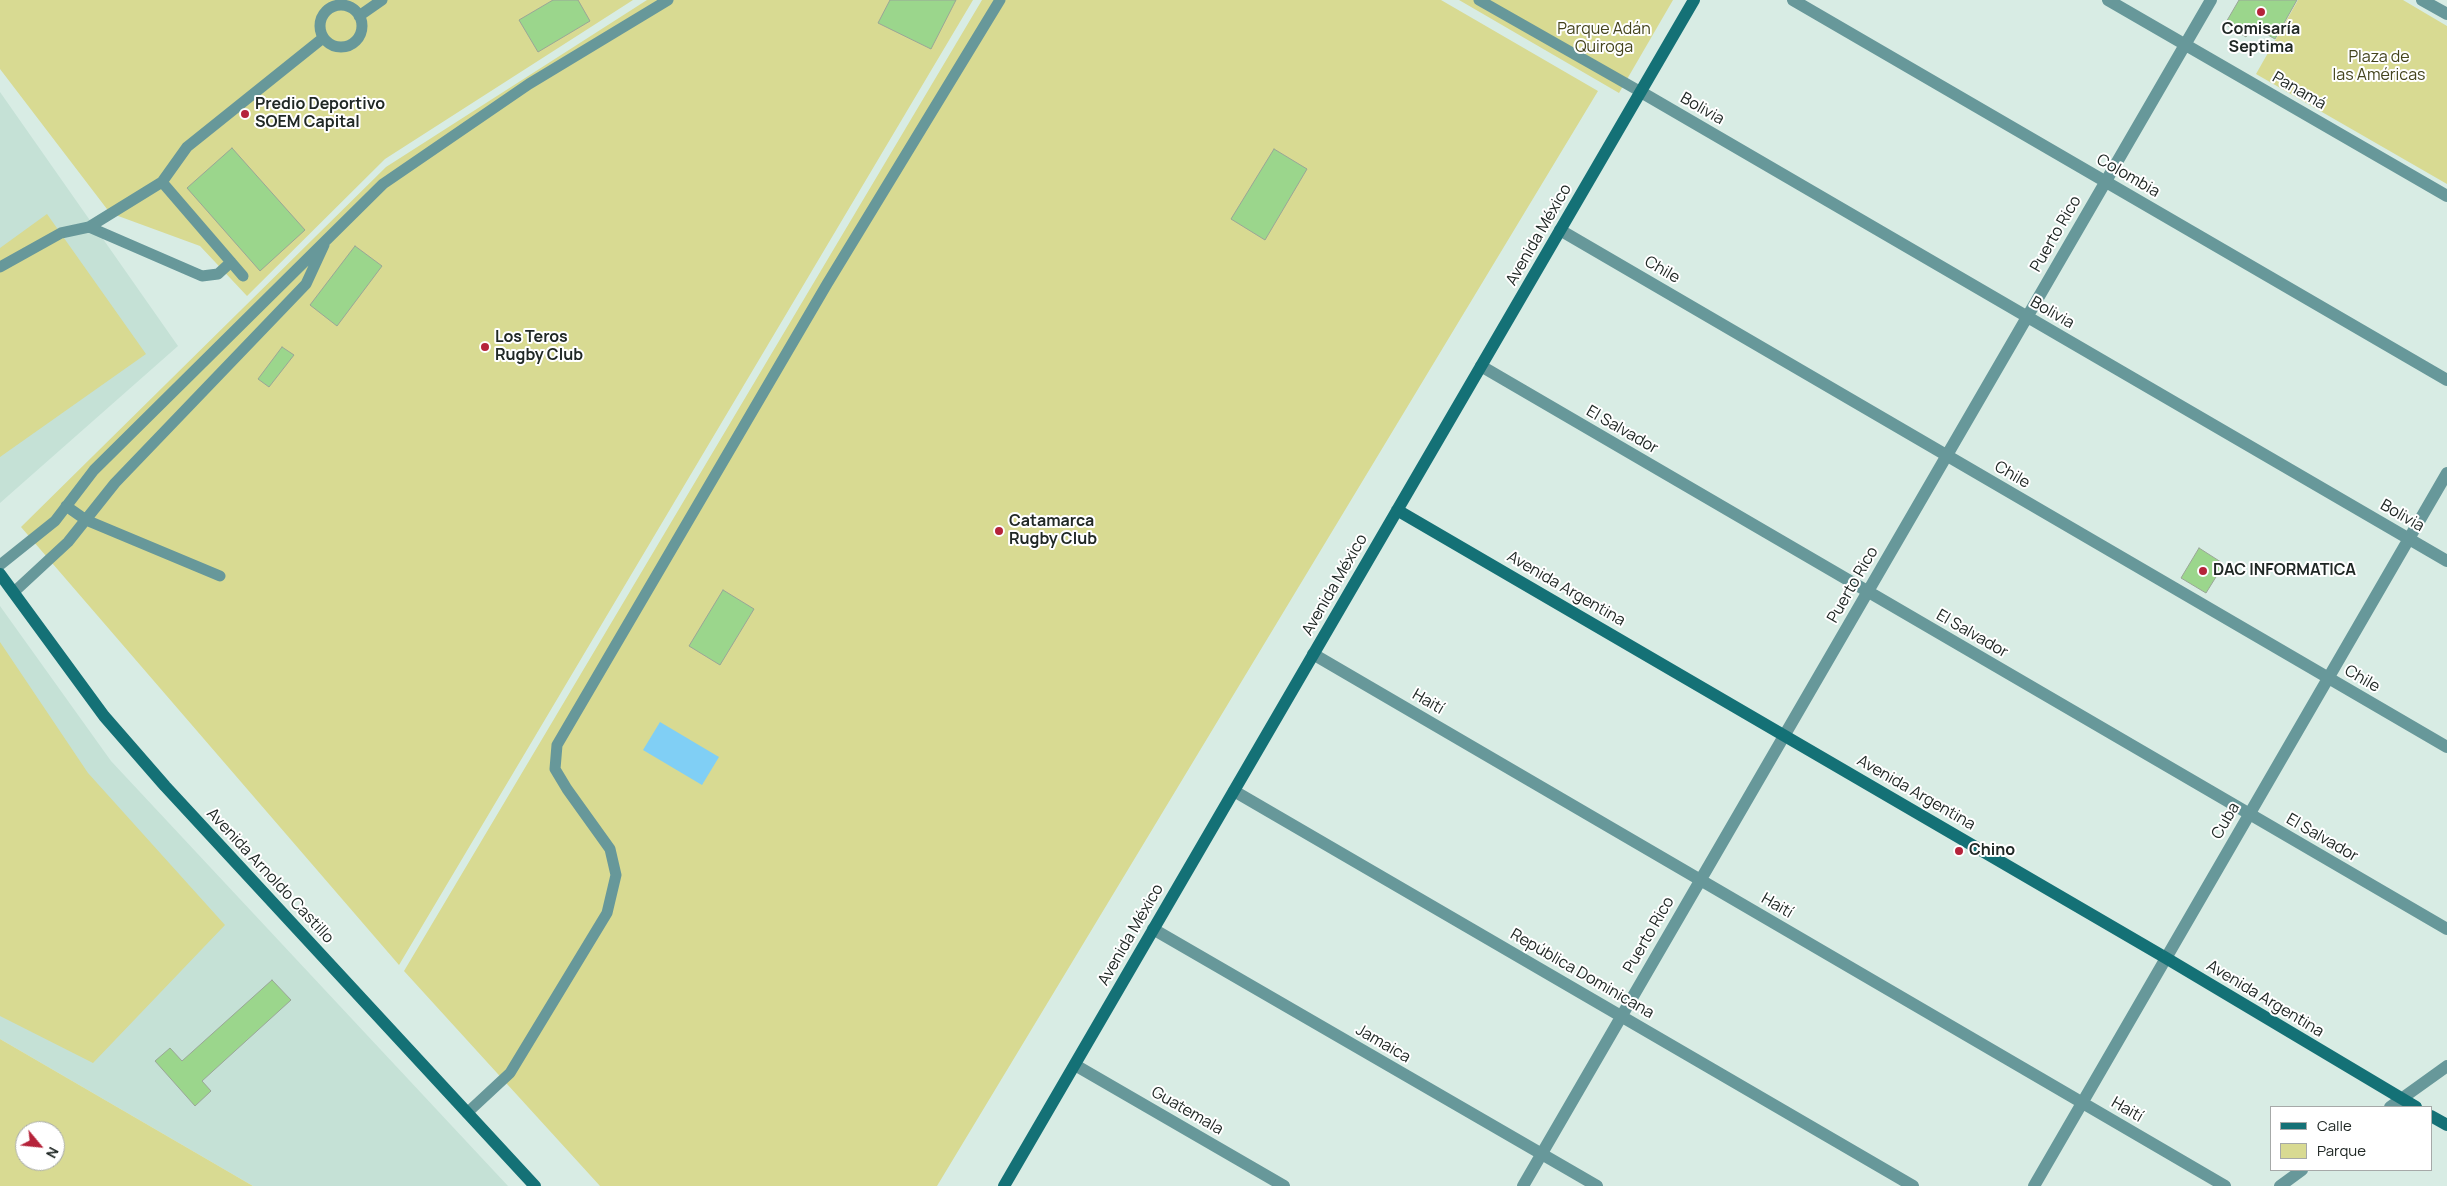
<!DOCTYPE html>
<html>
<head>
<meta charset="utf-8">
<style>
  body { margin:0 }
  #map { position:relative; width:2447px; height:1186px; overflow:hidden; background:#d8ece4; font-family:Manrope,sans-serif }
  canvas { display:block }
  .legend { position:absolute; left:2270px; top:1106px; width:162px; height:65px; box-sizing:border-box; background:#fff; border:1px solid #a6a9a8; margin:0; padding:6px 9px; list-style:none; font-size:15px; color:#202825 }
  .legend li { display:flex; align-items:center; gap:10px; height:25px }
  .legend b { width:25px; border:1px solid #a6a9a8 }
  .north { position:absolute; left:15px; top:1121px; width:50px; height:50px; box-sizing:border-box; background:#fff; border:1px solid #a6a9a8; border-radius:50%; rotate:118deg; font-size:14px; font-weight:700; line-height:20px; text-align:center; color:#202825 }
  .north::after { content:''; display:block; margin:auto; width:18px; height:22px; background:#b5233a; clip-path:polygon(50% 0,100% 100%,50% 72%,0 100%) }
</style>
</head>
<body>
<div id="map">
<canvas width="2447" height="1186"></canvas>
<ul class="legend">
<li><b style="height:6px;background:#147176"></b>Calle</li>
<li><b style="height:14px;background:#d8da92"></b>Parque</li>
</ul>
<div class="north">N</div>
</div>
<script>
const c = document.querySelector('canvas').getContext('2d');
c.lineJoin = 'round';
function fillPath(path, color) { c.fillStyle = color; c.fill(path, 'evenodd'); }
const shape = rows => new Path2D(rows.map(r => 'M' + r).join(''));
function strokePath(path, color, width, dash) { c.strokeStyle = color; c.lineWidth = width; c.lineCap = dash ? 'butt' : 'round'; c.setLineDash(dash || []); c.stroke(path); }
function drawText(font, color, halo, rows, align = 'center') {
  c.font = font + ' Manrope,sans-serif'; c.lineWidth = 4; c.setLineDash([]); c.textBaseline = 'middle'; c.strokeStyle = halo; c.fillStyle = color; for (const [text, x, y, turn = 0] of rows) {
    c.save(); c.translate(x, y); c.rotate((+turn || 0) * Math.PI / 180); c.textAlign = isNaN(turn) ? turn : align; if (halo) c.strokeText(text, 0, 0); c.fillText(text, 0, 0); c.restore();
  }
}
const built = shape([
  [0,92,178,346,0,503],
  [0,606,111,761,508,1186,253,1186,0,1039]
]);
const green = shape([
  [0,0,633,0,385,159,247,296,200,246,110,213,0,69],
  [647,0,973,0,399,965,21,527,386,167],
  [982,0,1441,0,1598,91,937,1186,600,1186,404,971],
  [1459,0,1673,0,1619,93],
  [2298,0,2403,0,2447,26,2447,184,2256,74],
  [47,214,146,354,0,457,0,248],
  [0,642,88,773,225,925,93,1063,0,1016],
  [0,1039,253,1186,0,1186],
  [25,1131,55,1131,55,1161,25,1161]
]);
const water = shape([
  [660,722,719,757,702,785,643,750]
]);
const building = shape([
  [553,0,578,0,590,21,538,52,519,20,553,0],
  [890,0,956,0,931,49,878,23,890,0],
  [2239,0,2297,0,2275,39,2252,26,2246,37,2225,24,2239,0],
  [232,148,305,230,260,271,187,188,232,148],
  [1274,149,1307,169,1265,240,1231,219,1274,149],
  [355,246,382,266,337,326,310,305,355,246],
  [282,347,294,355,269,387,258,379,282,347],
  [2199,548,2224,564,2206,593,2181,578,2199,548],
  [723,590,754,609,720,665,689,646,723,590],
  [272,980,291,1000,202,1081,211,1091,195,1106,155,1061,170,1048,182,1061,272,980]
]);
const lane = shape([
  [1479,0,1641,92],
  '320 26a21 21 0 1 1 42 0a21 21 0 1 1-42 0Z',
  [359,16,382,0],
  [162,182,243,276],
  [89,227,202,276,218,274,231,262],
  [0,267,61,233,89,227,162,182,187,147,323,38],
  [66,506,86,520,220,576],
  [0,565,55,521,94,470,383,184,529,84,668,0],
  [14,592,68,542,115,483,306,284,324,245],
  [467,1113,510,1073,607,913,616,875,610,849,567,789,555,769,557,745,827,284,1000,0]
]);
const street = shape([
  [1793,0,2447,380],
  [2108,0,2447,196],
  [2422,0,2447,14],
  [1641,92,2447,561],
  [1560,230,2447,747],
  [1481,366,2447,929],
  [1313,654,2225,1186],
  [1234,791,1913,1186],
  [1153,929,1597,1186],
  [1075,1065,1284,1186],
  [2390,1107,2447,1066],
  [1523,1186,2211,0],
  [2034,1186,2447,473],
  [2280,1186,2302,1170]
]);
const secondary = shape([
  [1397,510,2166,958,2416,1107],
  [0,574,104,716,165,786,535,1186],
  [2431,1116,2447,1125],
  [1004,1186,1694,0]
]);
const markers = [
  [2261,12,5,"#b5233a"],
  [245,114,5,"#b5233a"],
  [485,347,5,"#b5233a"],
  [999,531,5,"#b5233a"],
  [2203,571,5,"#b5233a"],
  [1959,851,5,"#b5233a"]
];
const parkNames = [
  ["Parque Adán",1604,30],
  ["Quiroga",1604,48],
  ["Plaza de",2379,58],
  ["las Américas",2379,76]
];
const poiNames = [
  ["Comisaría",2261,30,"center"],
  ["Septima",2261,48,"center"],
  ["Predio Deportivo",255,105],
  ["SOEM Capital",255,123],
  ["Los Teros",495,338],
  ["Rugby Club",495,356],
  ["Catamarca",1009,522],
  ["Rugby Club",1009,540],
  ["DAC INFORMATICA",2213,571],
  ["Chino",1969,851]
];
const streetNames = [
  ["Panamá",2299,91,30],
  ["Bolivia",1702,109,30],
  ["Colombia",2128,176,30],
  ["Puerto Rico",2056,234,-60],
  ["Avenida México",1539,235,-60],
  ["Chile",1662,270,30],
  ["Bolivia",2052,313,30],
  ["El Salvador",1622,430,30],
  ["Chile",2012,475,30],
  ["Bolivia",2402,516,30],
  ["Avenida México",1335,585,-60],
  ["Puerto Rico",1853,585,-60],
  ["Avenida Argentina",1566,589,30],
  ["El Salvador",1972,634,30],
  ["Chile",2362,679,30],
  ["Haití",1428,702,30],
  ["Avenida Argentina",1916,793,30],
  ["Cuba",2226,821,-60],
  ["El Salvador",2322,838,30],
  ["Avenida Arnoldo Castillo",270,876,47],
  ["Haití",1777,906,30],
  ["Avenida México",1131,935,-60],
  ["Puerto Rico",1649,935,-60],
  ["República Dominicana",1582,974,30],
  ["Avenida Argentina",2265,999,31],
  ["Jamaica",1383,1044,30],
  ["Haití",2127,1110,30],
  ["Guatemala",1187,1111,30]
];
fillPath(built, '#c5e1d6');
fillPath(green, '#d8da92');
fillPath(water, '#80cff5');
fillPath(building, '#9bd68c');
strokePath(building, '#9aa697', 1);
strokePath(lane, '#67989a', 11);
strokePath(street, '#67989a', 12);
strokePath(secondary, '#147176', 12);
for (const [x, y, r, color] of markers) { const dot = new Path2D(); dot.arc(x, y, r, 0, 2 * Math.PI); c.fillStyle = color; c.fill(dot); strokePath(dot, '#fff', 2); }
drawText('16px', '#43431c', '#fff', parkNames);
drawText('bold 16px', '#202825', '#fff', poiNames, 'left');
drawText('16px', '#202825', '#fff', streetNames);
</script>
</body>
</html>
